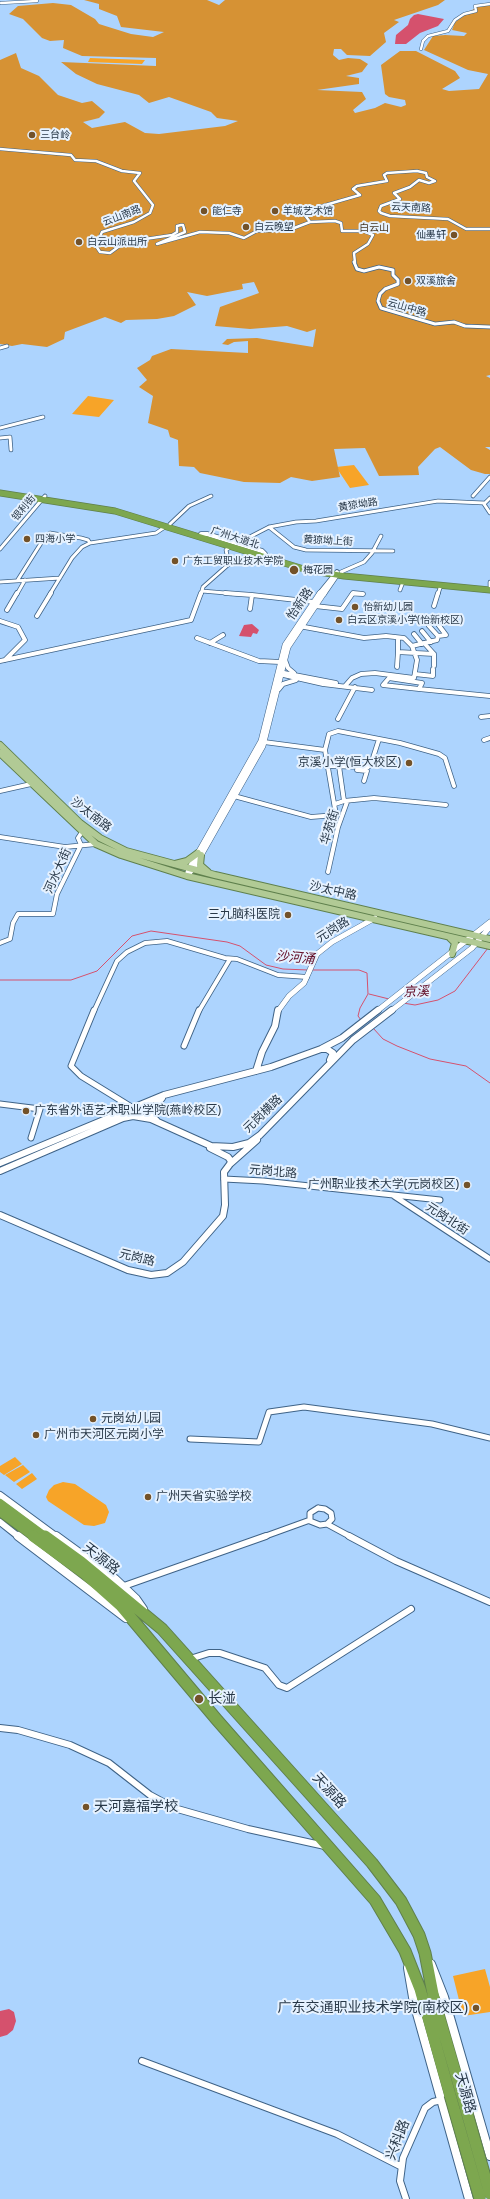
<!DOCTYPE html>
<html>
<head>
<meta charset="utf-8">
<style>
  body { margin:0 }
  canvas { display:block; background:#add4fe }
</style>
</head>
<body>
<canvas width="490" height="2199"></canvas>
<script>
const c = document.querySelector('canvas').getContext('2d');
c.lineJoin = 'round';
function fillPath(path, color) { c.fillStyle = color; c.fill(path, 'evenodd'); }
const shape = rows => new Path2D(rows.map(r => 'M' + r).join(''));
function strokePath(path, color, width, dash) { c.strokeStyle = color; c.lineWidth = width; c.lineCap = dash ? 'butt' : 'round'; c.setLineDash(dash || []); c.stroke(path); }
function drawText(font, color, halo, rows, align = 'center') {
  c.font = font + ' "Noto Sans","Noto Sans SC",sans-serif'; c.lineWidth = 4; c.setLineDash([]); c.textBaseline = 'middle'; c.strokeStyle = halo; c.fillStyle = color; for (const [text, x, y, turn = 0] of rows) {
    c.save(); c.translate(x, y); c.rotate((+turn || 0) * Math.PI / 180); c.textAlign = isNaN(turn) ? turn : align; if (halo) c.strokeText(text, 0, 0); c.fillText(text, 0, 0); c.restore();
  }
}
const green = shape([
  [90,58,145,60,142,64,88,62],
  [88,396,114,400,99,417,72,414],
  [354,465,369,485,350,488,336,467],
  [15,1457,22,1464,4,1475,0,1472,0,1466],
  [23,1465,30,1472,14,1482,5,1475],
  [32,1473,37,1479,22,1489,16,1484],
  [63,1482,75,1484,106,1505,109,1512,105,1523,94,1526,84,1525,48,1501,46,1497,49,1490,54,1485],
  [485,1969,490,1987,490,2012,463,2016,453,1976]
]);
const forest = shape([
  [84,0,207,0,219,5,225,0,445,0,438,5,394,20,399,22,384,33,386,42,370,56,347,55,341,49,334,49,333,55,339,60,348,58,360,59,368,64,362,72,346,76,359,78,359,84,317,90,362,92,366,99,353,110,355,113,375,108,385,103,401,107,406,105,405,100,389,97,385,94,381,65,400,51,416,51,455,71,460,78,442,89,449,91,479,89,488,74,468,70,424,50,433,36,445,35,464,36,467,33,452,30,455,22,475,8,481,5,490,5,490,375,486,376,490,378,490,447,485,447,490,450,490,474,485,474,471,470,440,447,435,449,418,467,419,475,379,476,365,448,334,449,340,477,312,481,291,477,280,483,244,482,200,473,194,467,179,466,178,440,170,437,168,430,148,423,153,396,139,387,147,380,137,368,150,360,152,356,171,349,248,353,248,341,234,342,228,345,222,344,227,339,257,338,313,347,316,329,307,332,287,326,250,329,215,326,220,307,259,293,254,282,242,284,243,289,207,296,187,292,196,305,174,316,157,319,126,320,121,323,105,317,65,332,64,339,47,347,22,344,12,346,0,344,0,60,16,53,21,68,39,76,58,95,82,103,92,101,105,112,99,118,83,122,92,128,125,122,145,133,159,134,225,126,238,121,217,118,211,112,169,97,149,103,139,95,97,84,76,74,61,62,156,66,156,58,82,56,63,48,64,40,50,41,42,38,23,19,9,14,18,6,53,3,71,5,95,19,99,24,131,34,153,37,164,32,121,27,117,16,99,9,99,4]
]);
const water = shape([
  [418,14,444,19,438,26,420,33,406,44,395,44,396,35,408,25,410,19,414,15],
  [252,624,259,630,257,634,253,633,251,637,239,636,244,625],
  [9,2009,14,2012,16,2021,13,2030,7,2035,0,2037,0,2011]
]);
const stream = shape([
  [311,970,359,970,367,973,368,994,360,1008,358,1016,361,1020],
  [0,980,71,980,97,971,132,936,151,931,227,942,240,946,266,965,283,969,308,970],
  [369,994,389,999],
  [403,1003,415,1005,438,1000,455,991,488,948],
  [373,1028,383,1039,397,1046,430,1059,466,1066,490,1083]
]);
const streetFar4 = shape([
  [1,3,37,1],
  [421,49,423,41,428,36,448,31,455,20,464,14,476,11,475,6,490,4],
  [0,149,71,155,75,160,96,161,122,171,140,173,134,181,153,205,150,213,134,222,102,232,96,246,100,252,110,253,125,242,172,235,177,232,177,226,181,225,183,225,185,232,157,244,200,232,229,233,244,238,257,231,289,230,310,222,335,221,341,223,342,231,363,231,373,235,368,244,354,253,355,263],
  [310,222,304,214,308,210,360,195,353,189,357,186,387,181,384,175,387,173,417,171,426,173,427,177,435,181,429,183,419,180,410,187,394,193,400,199,381,206,379,211,381,213,390,216,448,219,466,229,490,229]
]);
const streetFar3 = shape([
  [354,262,357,269,364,271,379,267,393,270,393,275,398,280,398,284,385,289,380,294,378,301,381,308,435,324,454,322,465,326,490,327],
  [0,348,7,346],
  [0,428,43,417],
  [0,438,10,437,11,450],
  [473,496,490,477],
  [490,498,484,504,490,513],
  [170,524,189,506,211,496],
  [269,527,294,547,306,550,393,551],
  [238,543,269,527,296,522,316,521,438,501,484,503],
  [0,549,45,496],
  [341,572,364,562,372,553,381,536],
  [17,581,43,540,50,533,81,538,88,540,90,543],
  [0,582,60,578],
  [490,582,490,586],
  [400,590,403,582],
  [202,591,237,594],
  [17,594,25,580],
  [50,594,72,558,82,547,90,543,156,533,165,527],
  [201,594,203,587,229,564,226,550,230,547],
  [352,594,361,594],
  [438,594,441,585]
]);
const streetFar2 = shape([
  [225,593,252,595],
  [315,606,342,609,353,593,363,594],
  [434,606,438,593],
  [250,609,252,595,314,602],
  [7,610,17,593],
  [37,616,51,593],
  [0,621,18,627,25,640,5,660],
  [299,626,364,638,386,636,404,638,412,646,417,660,414,678,375,673,361,674,352,678,345,686],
  [429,626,438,636],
  [422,631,431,642],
  [414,634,422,644],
  [197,638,259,661,280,662],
  [398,639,398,652,434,654,424,643],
  [210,643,223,635],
  [412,646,437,640,438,636,446,635,437,623],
  [434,654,434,666],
  [285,660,288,668,294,673],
  [0,661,191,620,201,593],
  [397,667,398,652],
  [284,673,336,683],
  [279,674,323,684,372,690],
  [415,674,433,676,433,669],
  [389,678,422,683,419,689,383,685,389,678],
  [279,689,283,684,296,680],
  [419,689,490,696],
  [481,717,490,716],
  [338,719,355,687],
  [484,740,490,738],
  [264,742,325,750],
  [326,766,368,767,371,764,379,739],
  [357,770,367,771,364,781],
  [0,791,31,784],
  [234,796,311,817,336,815,325,750,329,734,338,731,400,743,439,754,445,758,454,786],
  [335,804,344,801,374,798,446,805],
  [0,837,65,847,96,844],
  [81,845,78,838,82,832],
  [328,872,338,827,347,802,344,801,339,766],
  [0,943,10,939,13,923,18,914,53,914,57,894,81,845],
  [94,1011,117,961,127,952,145,943,167,941,225,958,237,959,278,975,307,977],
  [199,1011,230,959]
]);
const streetFar1 = shape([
  [94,1010,71,1066,81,1076,133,1108],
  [184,1046,199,1010],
  [0,1104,40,1109,31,1138],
  [224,1179,263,1181,440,1200],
  [394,1196,490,1259],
  [190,1439,259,1442,269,1412,304,1407,432,1424,490,1438],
  [318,1508,325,1509,331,1513,332,1519,327,1524,320,1525,310,1521,310,1513,318,1508],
  [327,1524,351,1537],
  [263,1537,310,1520]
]);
const street = shape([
  [349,1536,396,1561,490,1602],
  [124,1586,266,1536],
  [190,1659,209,1653,220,1653,265,1668,279,1685,287,1688,411,1609],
  [0,1728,18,1730,70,1745,109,1763,150,1795,174,1808,248,1829,325,1846],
  [142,2061,337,2134,400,2166],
  [406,2199,400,2181,403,2158,425,2108,433,2102,442,2100]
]);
const secondaryFar3 = shape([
  [201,534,207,534,262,551,265,554],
  [319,594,337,572,337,575,324,594]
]);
const secondaryFar2 = shape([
  [320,593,285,645,261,741,189,869,187,876,195,866,263,746,288,647,324,593],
  [278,1011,289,996,304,983,317,954,332,942,375,918],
  [377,1011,490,922],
  [391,1011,472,948,490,927]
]);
const secondaryFar1 = shape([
  [321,1049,327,1049,333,1053,330,1060],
  [256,1071,262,1052,275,1026,278,1010],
  [157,1121,153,1117,152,1110,162,1098],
  [210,1148,228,1157,231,1161,230,1164],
  [0,1163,164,1095,271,1067,321,1049,342,1038,378,1010],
  [0,1171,123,1118,133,1116,151,1119,211,1146,233,1147,249,1143,260,1135,353,1040,392,1010],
  [0,1215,128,1270,151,1275,167,1273,183,1262,223,1216,225,1205,224,1172,230,1164,257,1140],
  [0,1495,57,1537],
  [0,1522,19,1537]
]);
const secondary = shape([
  [18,1536,126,1618],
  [56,1536,115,1579,136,1599,143,1609],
  [431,1964,444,1997,490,2156],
  [408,1968,414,2003,469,2199]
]);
const primary = shape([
  [0,745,80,823,100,838,126,851,215,875,490,939],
  [0,753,96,844,121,855,187,876,490,946],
  [201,855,200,865,208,872],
  [175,864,187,861,198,853],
  [449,937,455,943,452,954]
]);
const highwayFar2 = shape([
  [0,493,115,511,307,570,344,576,490,590]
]);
const highwayFar1 = shape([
  [0,1503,46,1537],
  [0,1512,34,1537]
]);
const highway = shape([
  [33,1536,84,1573,121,1606,217,1720,375,1900,405,1951,420,1989,450,2095],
  [45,1536,81,1562,162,1629,372,1863,401,1901,419,1935,425,1953,434,1999,461,2092]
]);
const highwayBridge = shape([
  [461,2092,490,2194],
  [450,2095,480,2199]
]);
const markers = [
  [32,135,4,"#735229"],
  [204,211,4,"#735229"],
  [275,211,4,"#735229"],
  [246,227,4,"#735229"],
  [454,235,4,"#735229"],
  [79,242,4,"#735229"],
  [408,281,4,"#735229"],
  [27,539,4,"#735229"],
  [175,561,4,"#735229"],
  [294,570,5,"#735229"],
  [355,607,4,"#735229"],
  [339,620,4,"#735229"],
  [409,763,4,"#735229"],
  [288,915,4,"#735229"],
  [26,1111,4,"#735229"],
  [467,1185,4,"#735229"],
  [93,1419,4,"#735229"],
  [36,1435,4,"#735229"],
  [148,1497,4,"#735229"],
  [199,1699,5,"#735229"],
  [86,1807,4,"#735229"],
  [476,2008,4,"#735229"]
];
const farPoinames = [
  ["三台岭",40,135],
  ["能仁寺",212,211],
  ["羊城艺术馆",283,211],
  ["白云晚望",254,227],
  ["仙墨轩",446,235,"right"],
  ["白云山派出所",87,242],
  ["双溪旅舍",416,281],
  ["四海小学",35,539],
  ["广东工贸职业技术学院",183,561],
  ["梅花园",303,570],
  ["怡新幼儿园",363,607],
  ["白云区京溪小学(怡新校区)",347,620]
];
const farStreetnames = [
  ["云天南路",411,208,3],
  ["云山南路",122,216,-21],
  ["云山中路",407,308,16],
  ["黄猄坳路",358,505,-9],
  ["银利街",24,508,-50],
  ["广州大道北",235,538,18],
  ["黄猄坳上街",328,541,3]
];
const farParknames = [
  ["白云山",374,228]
];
const streetNames = [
  ["怡新路",300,604,-56],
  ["沙太南路",91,815,38],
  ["华苑街",330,827,-73],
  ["河水大街",58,871,-66],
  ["沙太中路",333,891,13],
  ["元岗路",333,930,-32],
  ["元岗横路",263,1114,-44],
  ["元岗北路",273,1172,5],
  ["元岗北街",447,1219,33],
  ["元岗路",137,1258,14]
];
const poiNames = [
  ["京溪小学(恒大校区)",401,763,"right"],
  ["三九脑科医院",280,915,"right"],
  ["广东省外语艺术职业学院(燕岭校区)",34,1111],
  ["广州职业技术大学(元岗校区)",459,1185,"right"],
  ["元岗幼儿园",101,1419],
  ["广州市天河区元岗小学",44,1435],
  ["广州天省实验学校",156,1497]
];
const waterNames = [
  ["沙河涌",295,958,5],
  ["京溪",416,992,-2]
];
const nearStreetnames = [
  ["天源路",101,1559,38],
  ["天源路",329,1791,48],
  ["天源路",465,2093,74],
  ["兴科路",398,2140,-69]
];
const nearPoinames = [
  ["长湴",208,1699],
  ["天河嘉福学校",94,1807],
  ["广东交通职业技术学院(南校区)",468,2008,"right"]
];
fillPath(green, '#f7a428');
fillPath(forest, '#d69234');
fillPath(water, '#d5516d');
strokePath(stream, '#d5516d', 1);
strokePath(streetFar4, '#3f6387', 3.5);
strokePath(streetFar3, '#3f6387', 4.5);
strokePath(streetFar2, '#3f6387', 5.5);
strokePath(streetFar1, '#3f6387', 7);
strokePath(street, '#3f6387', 8);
strokePath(secondaryFar3, '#3f6387', 5.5);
strokePath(secondaryFar2, '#3f6387', 6);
strokePath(secondaryFar1, '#3f6387', 8);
strokePath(secondary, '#3f6387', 10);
strokePath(primary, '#5f804d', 8);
strokePath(highwayFar2, '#5f804d', 7);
strokePath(highwayFar1, '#5f804d', 10);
strokePath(highway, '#5f804d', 13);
strokePath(streetFar4, '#fff', 2.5);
strokePath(streetFar3, '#fff', 3);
strokePath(streetFar2, '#fff', 4);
strokePath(streetFar1, '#fff', 5);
strokePath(street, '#fff', 6);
strokePath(secondaryFar3, '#fff', 4);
strokePath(secondaryFar2, '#fff', 5);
strokePath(secondaryFar1, '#fff', 6);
strokePath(secondary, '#fff', 8);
strokePath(primary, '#b1ca95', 6);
strokePath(highwayFar2, '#7da74f', 5.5);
strokePath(highwayFar1, '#7da74f', 8);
strokePath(highway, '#7da74f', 11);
strokePath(highwayBridge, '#5f804d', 13, []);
strokePath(highwayBridge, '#7da74f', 11);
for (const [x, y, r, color] of markers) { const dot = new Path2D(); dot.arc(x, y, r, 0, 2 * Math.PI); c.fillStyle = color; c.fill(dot); strokePath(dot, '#e6f2ff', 1.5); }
drawText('10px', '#283848', '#e6f2ff', farPoinames, 'left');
drawText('10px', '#283848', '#e6f2ff', farStreetnames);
drawText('10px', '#463622', '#e6f2ff', farParknames);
drawText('12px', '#283848', '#e6f2ff', streetNames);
drawText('12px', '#283848', '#e6f2ff', poiNames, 'left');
drawText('italic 13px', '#620c26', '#e6f2ff', waterNames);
drawText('14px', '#283848', '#e6f2ff', nearStreetnames);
drawText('14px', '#283848', '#e6f2ff', nearPoinames, 'left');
</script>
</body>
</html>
